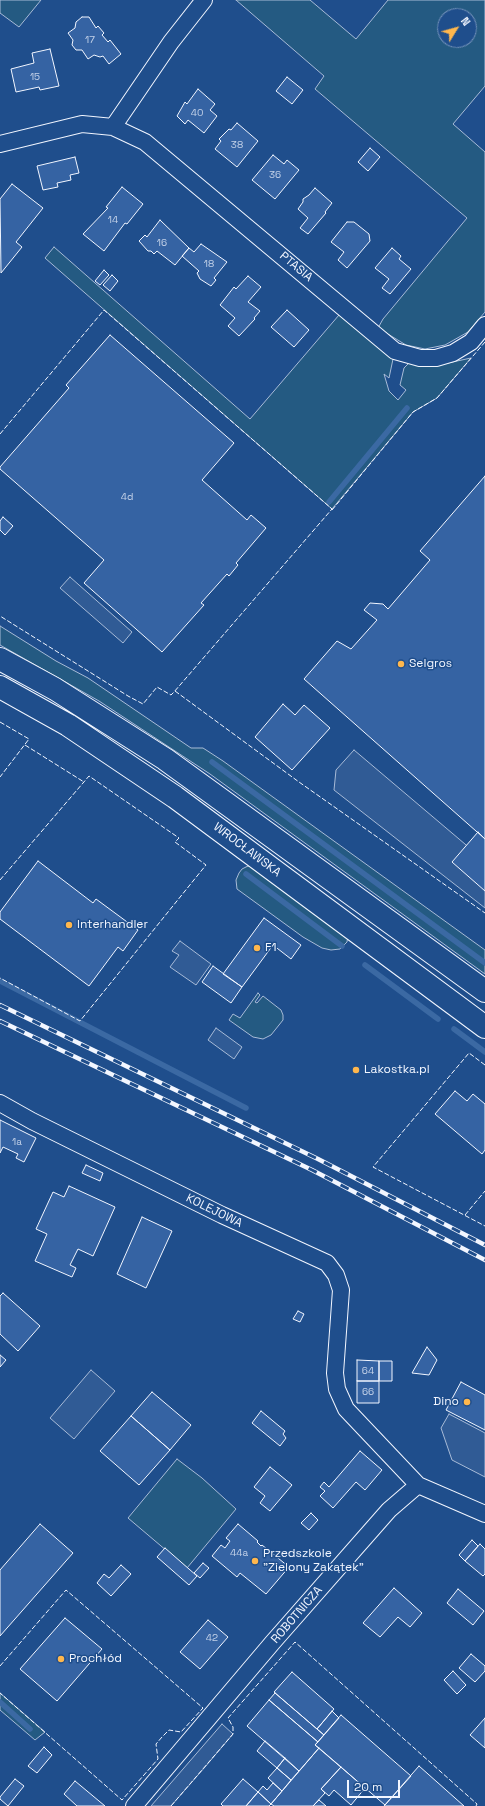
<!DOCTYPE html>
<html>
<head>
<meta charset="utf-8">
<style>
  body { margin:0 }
  #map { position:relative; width:485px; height:1806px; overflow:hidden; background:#1f4e8c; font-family:"Space Grotesk",sans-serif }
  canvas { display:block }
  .north { position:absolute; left:437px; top:8px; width:40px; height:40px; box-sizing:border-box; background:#1f4e8c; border:1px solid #7391ba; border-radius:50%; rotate:53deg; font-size:11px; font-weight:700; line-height:16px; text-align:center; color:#f2f6ff }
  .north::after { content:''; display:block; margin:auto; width:14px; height:18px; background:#ffb74d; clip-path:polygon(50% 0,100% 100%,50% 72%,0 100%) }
  .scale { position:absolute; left:347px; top:1780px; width:53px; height:18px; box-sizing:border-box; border:2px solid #f2f6ff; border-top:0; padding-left:5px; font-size:12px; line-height:14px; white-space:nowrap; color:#f2f6ff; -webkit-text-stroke:3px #1f4e8c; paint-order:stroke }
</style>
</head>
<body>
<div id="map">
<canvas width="485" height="1806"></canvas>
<div class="north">N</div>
<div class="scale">20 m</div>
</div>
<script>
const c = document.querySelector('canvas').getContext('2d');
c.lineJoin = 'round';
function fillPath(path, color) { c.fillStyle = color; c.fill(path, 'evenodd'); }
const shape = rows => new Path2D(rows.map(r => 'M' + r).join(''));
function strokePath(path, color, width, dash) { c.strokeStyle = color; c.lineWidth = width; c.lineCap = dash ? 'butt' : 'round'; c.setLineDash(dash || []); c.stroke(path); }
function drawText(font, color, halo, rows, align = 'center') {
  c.font = font + ' "Space Grotesk",sans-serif'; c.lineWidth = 3; c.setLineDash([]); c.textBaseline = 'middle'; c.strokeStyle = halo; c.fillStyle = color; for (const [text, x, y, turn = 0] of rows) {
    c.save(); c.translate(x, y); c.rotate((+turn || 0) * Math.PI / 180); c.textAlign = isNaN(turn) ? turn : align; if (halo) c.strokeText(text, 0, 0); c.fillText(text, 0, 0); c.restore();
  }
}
const green = shape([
  [0,0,41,0,19,27,0,13,0,0],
  [236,0,310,0,356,39,388,0,485,0,485,86,453,124,485,152,485,312,468,332,445,345,425,349,406,345,378,328,383,319,467,218,315,89,324,76,236,0],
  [445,16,469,16,469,40,445,40,445,16],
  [54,247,250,419,339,315,393,359,389,378,384,374,389,391,398,400,406,390,400,385,404,368,409,363,434,366,471,358,437,398,413,412,332,509,45,258,54,247],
  [0,626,56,661,88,678,191,748,203,748,223,761,485,950,485,974,210,774,99,701,0,645,0,626],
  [248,866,253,866,348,935,347,942,340,949,331,950,322,948,303,937,237,889,236,880,239,873,242,869,248,866],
  [258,993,260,995,255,1002,257,1003,263,996,281,1010,283,1015,283,1020,271,1035,263,1039,253,1037,229,1020,233,1014,240,1018,258,993],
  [177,1459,202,1478,236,1509,187,1568,128,1518,177,1459],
  [0,1693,45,1732,35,1740,0,1710,0,1693]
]);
const parking = shape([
  [70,577,132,632,123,643,60,588,70,577],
  [354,750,485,861,485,908,334,790,336,770,354,750],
  [180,941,211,964,196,985,170,967,179,955,172,951,180,941],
  [216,1028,242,1047,234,1059,208,1040,216,1028],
  [91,1370,115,1391,74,1439,50,1418,91,1370],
  [449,1414,485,1433,485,1477,452,1460,441,1428,449,1414],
  [222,1724,233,1734,205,1767,171,1806,151,1806,222,1724]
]);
const stream = shape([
  [329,502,407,408],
  [212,762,485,963],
  [246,874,342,946],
  [365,965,438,1019],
  [0,981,246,1108],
  [454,1029,485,1052],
  [0,1702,30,1729]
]);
const building = shape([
  [82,17,89,17,96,28,98,26,104,33,102,35,108,42,110,40,121,54,109,64,103,56,100,57,94,55,88,59,82,50,76,50,72,45,73,40,68,33,75,28,76,22,82,17],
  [50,49,59,86,40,90,39,87,16,92,11,69,34,63,32,53,50,49],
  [287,77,303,90,292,104,276,91,287,77],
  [198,89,215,104,210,110,217,116,204,133,188,120,185,124,177,116,185,102,187,104,198,89],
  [237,123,258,141,237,167,215,149,221,141,219,139,229,129,231,130,237,123],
  [370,148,380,157,368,171,358,162,370,148],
  [273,155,284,164,287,160,299,170,275,199,252,180,273,155],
  [75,157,79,173,70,175,71,180,57,183,58,187,43,190,37,166,75,157],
  [12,184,43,208,16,242,22,247,1,273,0,199,12,184],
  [122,187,143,204,127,224,125,223,104,251,83,234,108,208,106,207,122,187],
  [315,188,332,203,325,212,326,213,308,234,300,228,308,218,298,209,303,202,303,199,309,195,315,188],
  [160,220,189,248,175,265,157,251,154,254,151,251,148,251,139,241,145,235,147,237,160,220],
  [347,222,354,222,369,234,370,241,347,268,338,260,344,252,331,242,347,222],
  [201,244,227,262,214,278,216,280,211,286,200,279,197,273,199,271,182,256,189,248,194,252,201,244],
  [392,248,401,256,399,259,411,269,390,294,382,288,389,279,375,268,392,248],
  [104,270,109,275,100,285,95,281,104,270],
  [112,275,118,281,110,291,103,285,112,275],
  [248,276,261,287,248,302,260,311,254,318,255,319,239,336,228,326,235,318,220,305,234,287,236,289,248,276],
  [287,310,309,330,294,347,271,327,287,310],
  [110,335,234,443,202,480,247,520,251,515,266,528,236,563,238,565,229,576,227,574,201,603,204,605,162,652,84,583,104,560,0,469,0,467,69,388,66,385,110,335],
  [485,476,485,839,304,679,337,641,351,649,377,620,364,610,370,603,383,604,388,609,430,560,420,551,485,476],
  [3,517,13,526,5,535,0,530,0,521,3,517],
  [283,704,295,715,304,705,330,728,292,770,255,737,283,704],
  [478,832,485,839,485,891,452,862,478,832],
  [38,861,93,903,96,899,138,930,123,951,118,947,89,986,0,919,0,912,38,861],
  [264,918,301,945,291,959,273,945,242,987,223,974,264,918],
  [213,966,242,987,231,1003,202,982,213,966],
  [455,1091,467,1101,473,1094,485,1104,485,1150,482,1154,435,1114,455,1091],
  [0,1120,36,1138,24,1162,16,1158,18,1154,3,1147,0,1153,0,1120],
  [86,1165,103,1173,100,1181,82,1173,86,1165],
  [69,1186,115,1207,93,1256,78,1249,70,1265,76,1268,72,1277,35,1261,47,1234,36,1229,53,1192,64,1197,69,1186],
  [142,1217,172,1231,146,1288,117,1274,142,1217],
  [3,1293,40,1326,18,1351,0,1334,0,1296,3,1293],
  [298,1311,304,1314,300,1322,293,1319,298,1311],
  [427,1347,437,1360,429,1375,412,1373,427,1347],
  [0,1355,6,1360,0,1367,0,1355],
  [357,1360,379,1361,379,1381,357,1381,357,1360],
  [379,1361,392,1361,392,1381,379,1381,379,1361],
  [357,1381,379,1381,379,1403,357,1403,357,1381],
  [461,1382,485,1395,485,1430,446,1410,461,1382],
  [152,1392,191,1425,170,1450,131,1416,152,1392],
  [261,1411,285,1431,283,1434,286,1438,280,1446,252,1423,261,1411],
  [131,1416,170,1450,139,1485,100,1451,131,1416],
  [360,1451,382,1470,365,1490,356,1482,333,1508,320,1496,325,1491,320,1487,324,1482,329,1487,360,1451],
  [270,1467,292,1485,270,1511,260,1503,265,1496,254,1487,270,1467],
  [311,1513,318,1520,309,1530,301,1523,311,1513],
  [40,1524,73,1553,0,1636,0,1570,40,1524],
  [238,1524,258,1541,257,1542,261,1546,262,1545,289,1567,266,1594,240,1573,237,1577,212,1556,221,1545,225,1548,230,1541,226,1538,238,1524],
  [472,1540,478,1546,465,1561,459,1555,472,1540],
  [480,1544,485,1549,485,1574,483,1576,465,1561,480,1544],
  [165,1548,197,1576,189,1585,157,1557,165,1548],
  [203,1563,209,1568,200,1578,194,1573,203,1563],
  [121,1565,131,1574,111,1596,97,1583,104,1574,109,1578,121,1565],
  [394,1588,422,1613,410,1627,398,1617,380,1637,363,1623,394,1588],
  [458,1589,484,1611,473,1625,447,1603,458,1589],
  [65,1618,102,1649,57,1701,20,1669,65,1618],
  [208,1620,228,1637,200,1669,180,1652,208,1620],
  [471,1654,485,1666,485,1671,475,1682,459,1668,471,1654],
  [453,1671,466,1685,457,1694,444,1680,453,1671],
  [292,1672,334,1709,317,1729,274,1692,292,1672],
  [275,1693,324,1735,318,1742,269,1700,275,1693],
  [269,1700,318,1742,315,1745,319,1748,299,1771,247,1726,269,1700],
  [332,1711,339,1718,324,1735,317,1729,332,1711],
  [341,1715,411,1776,385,1805,315,1745,341,1715],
  [485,1718,485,1748,470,1735,485,1718],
  [265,1741,285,1758,277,1768,257,1751,265,1741],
  [44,1747,52,1755,37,1773,28,1766,44,1747],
  [319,1748,341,1767,321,1789,325,1793,313,1806,274,1806,271,1804,319,1748],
  [285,1758,299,1771,291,1780,277,1768,285,1758],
  [419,1766,464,1806,384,1806,419,1766],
  [341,1767,365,1788,351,1805,334,1790,329,1796,321,1789,341,1767],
  [277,1768,291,1780,282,1791,268,1778,277,1768],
  [15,1779,24,1786,8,1806,0,1799,0,1797,15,1779],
  [243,1779,258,1792,246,1806,223,1806,221,1804,243,1779],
  [75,1781,105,1806,77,1806,64,1794,75,1781],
  [273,1783,282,1791,271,1804,258,1792,263,1786,267,1790,273,1783],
  [258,1792,271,1804,269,1806,246,1806,258,1792],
  [319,1800,326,1806,313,1806,319,1800]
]);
const street = shape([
  [113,127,171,42,204,0],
  [0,144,82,124,113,127,145,142,395,351,420,358,436,358,453,353,471,342,485,325],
  [0,1103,32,1121,222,1215,327,1263,336,1275,341,1290,335,1373,337,1389,346,1409,418,1485,485,1514],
  [134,1806,273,1642,389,1510,418,1485]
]);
const secondary = shape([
  [0,659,55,689,165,759,485,991],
  [0,687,68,725,175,797,485,1027]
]);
const rail = shape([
  [0,1005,318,1159,485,1245],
  [0,1021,312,1170,485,1260]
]);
const fence = shape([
  [0,434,104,310,332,509,174,692,171,695,157,687,143,704,128,696,0,616],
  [332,510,413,412,437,398,485,342],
  [175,691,299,782,485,913],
  [0,722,29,739,0,777],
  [25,745,84,782,83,783],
  [0,880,89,776,179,838,175,842,206,865,80,1021,0,978],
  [485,1065,469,1053,373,1167,485,1226],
  [465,1215,485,1191],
  [0,1666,66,1590,203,1708,181,1732,169,1730,162,1737,156,1744,158,1759,122,1800,0,1693],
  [171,1806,233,1734,233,1727,228,1718,295,1642,477,1804,476,1806]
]);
const markers = [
  [401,664,4,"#ffb74d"],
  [69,925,4,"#ffb74d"],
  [257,948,4,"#ffb74d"],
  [356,1070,4,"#ffb74d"],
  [467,1402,4,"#ffb74d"],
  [255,1561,4,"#ffb74d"],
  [61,1659,4,"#ffb74d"]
];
const numberNames = [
  ["17",90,40],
  ["15",35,77],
  ["40",197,113],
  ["38",237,145],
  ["36",275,175],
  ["14",113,220],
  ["16",162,243],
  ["18",209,264],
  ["4d",127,497],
  ["1a",17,1142],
  ["64",368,1371],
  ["66",368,1392],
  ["44a",239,1553],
  ["42",212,1638]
];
const streetNames = [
  ["PTASIA",296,267,40],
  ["WROCŁAWSKA",247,850,37],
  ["KOLEJOWA",214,1211,26],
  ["ROBOTNICZA",297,1615,-49]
];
const poiNames = [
  ["Selgros",409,664],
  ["Interhandler",77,925],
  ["F1",265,948],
  ["Lakostka.pl",364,1070],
  ["Dino",459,1402,"right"],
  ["Przedszkole",263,1554],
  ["\"Zielony Zakątek\"",263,1568],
  ["Prochłód",69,1659]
];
fillPath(green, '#245a82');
strokePath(green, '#a8bbd7', 1);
fillPath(parking, '#305b95');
strokePath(parking, '#a8bbd7', 1);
strokePath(stream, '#3b69a3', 5.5);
fillPath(building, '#3563a3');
strokePath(building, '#f2f6ff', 1);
strokePath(street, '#f2f6ff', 18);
strokePath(secondary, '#f2f6ff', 24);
strokePath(street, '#1f4e8c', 16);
strokePath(secondary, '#1f4e8c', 22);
strokePath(rail, '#f2f6ff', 4.5);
strokePath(rail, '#1f4e8c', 3, [9]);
strokePath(fence, '#f2f6ff', 1, [5, 2]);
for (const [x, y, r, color] of markers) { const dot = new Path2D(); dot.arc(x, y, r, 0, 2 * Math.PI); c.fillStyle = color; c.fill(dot); strokePath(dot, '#1f4e8c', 1.5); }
drawText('10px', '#c3d1e8', null, numberNames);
drawText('12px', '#f2f6ff', '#1f4e8c', streetNames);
drawText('12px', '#f2f6ff', '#1f4e8c', poiNames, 'left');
</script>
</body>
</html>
